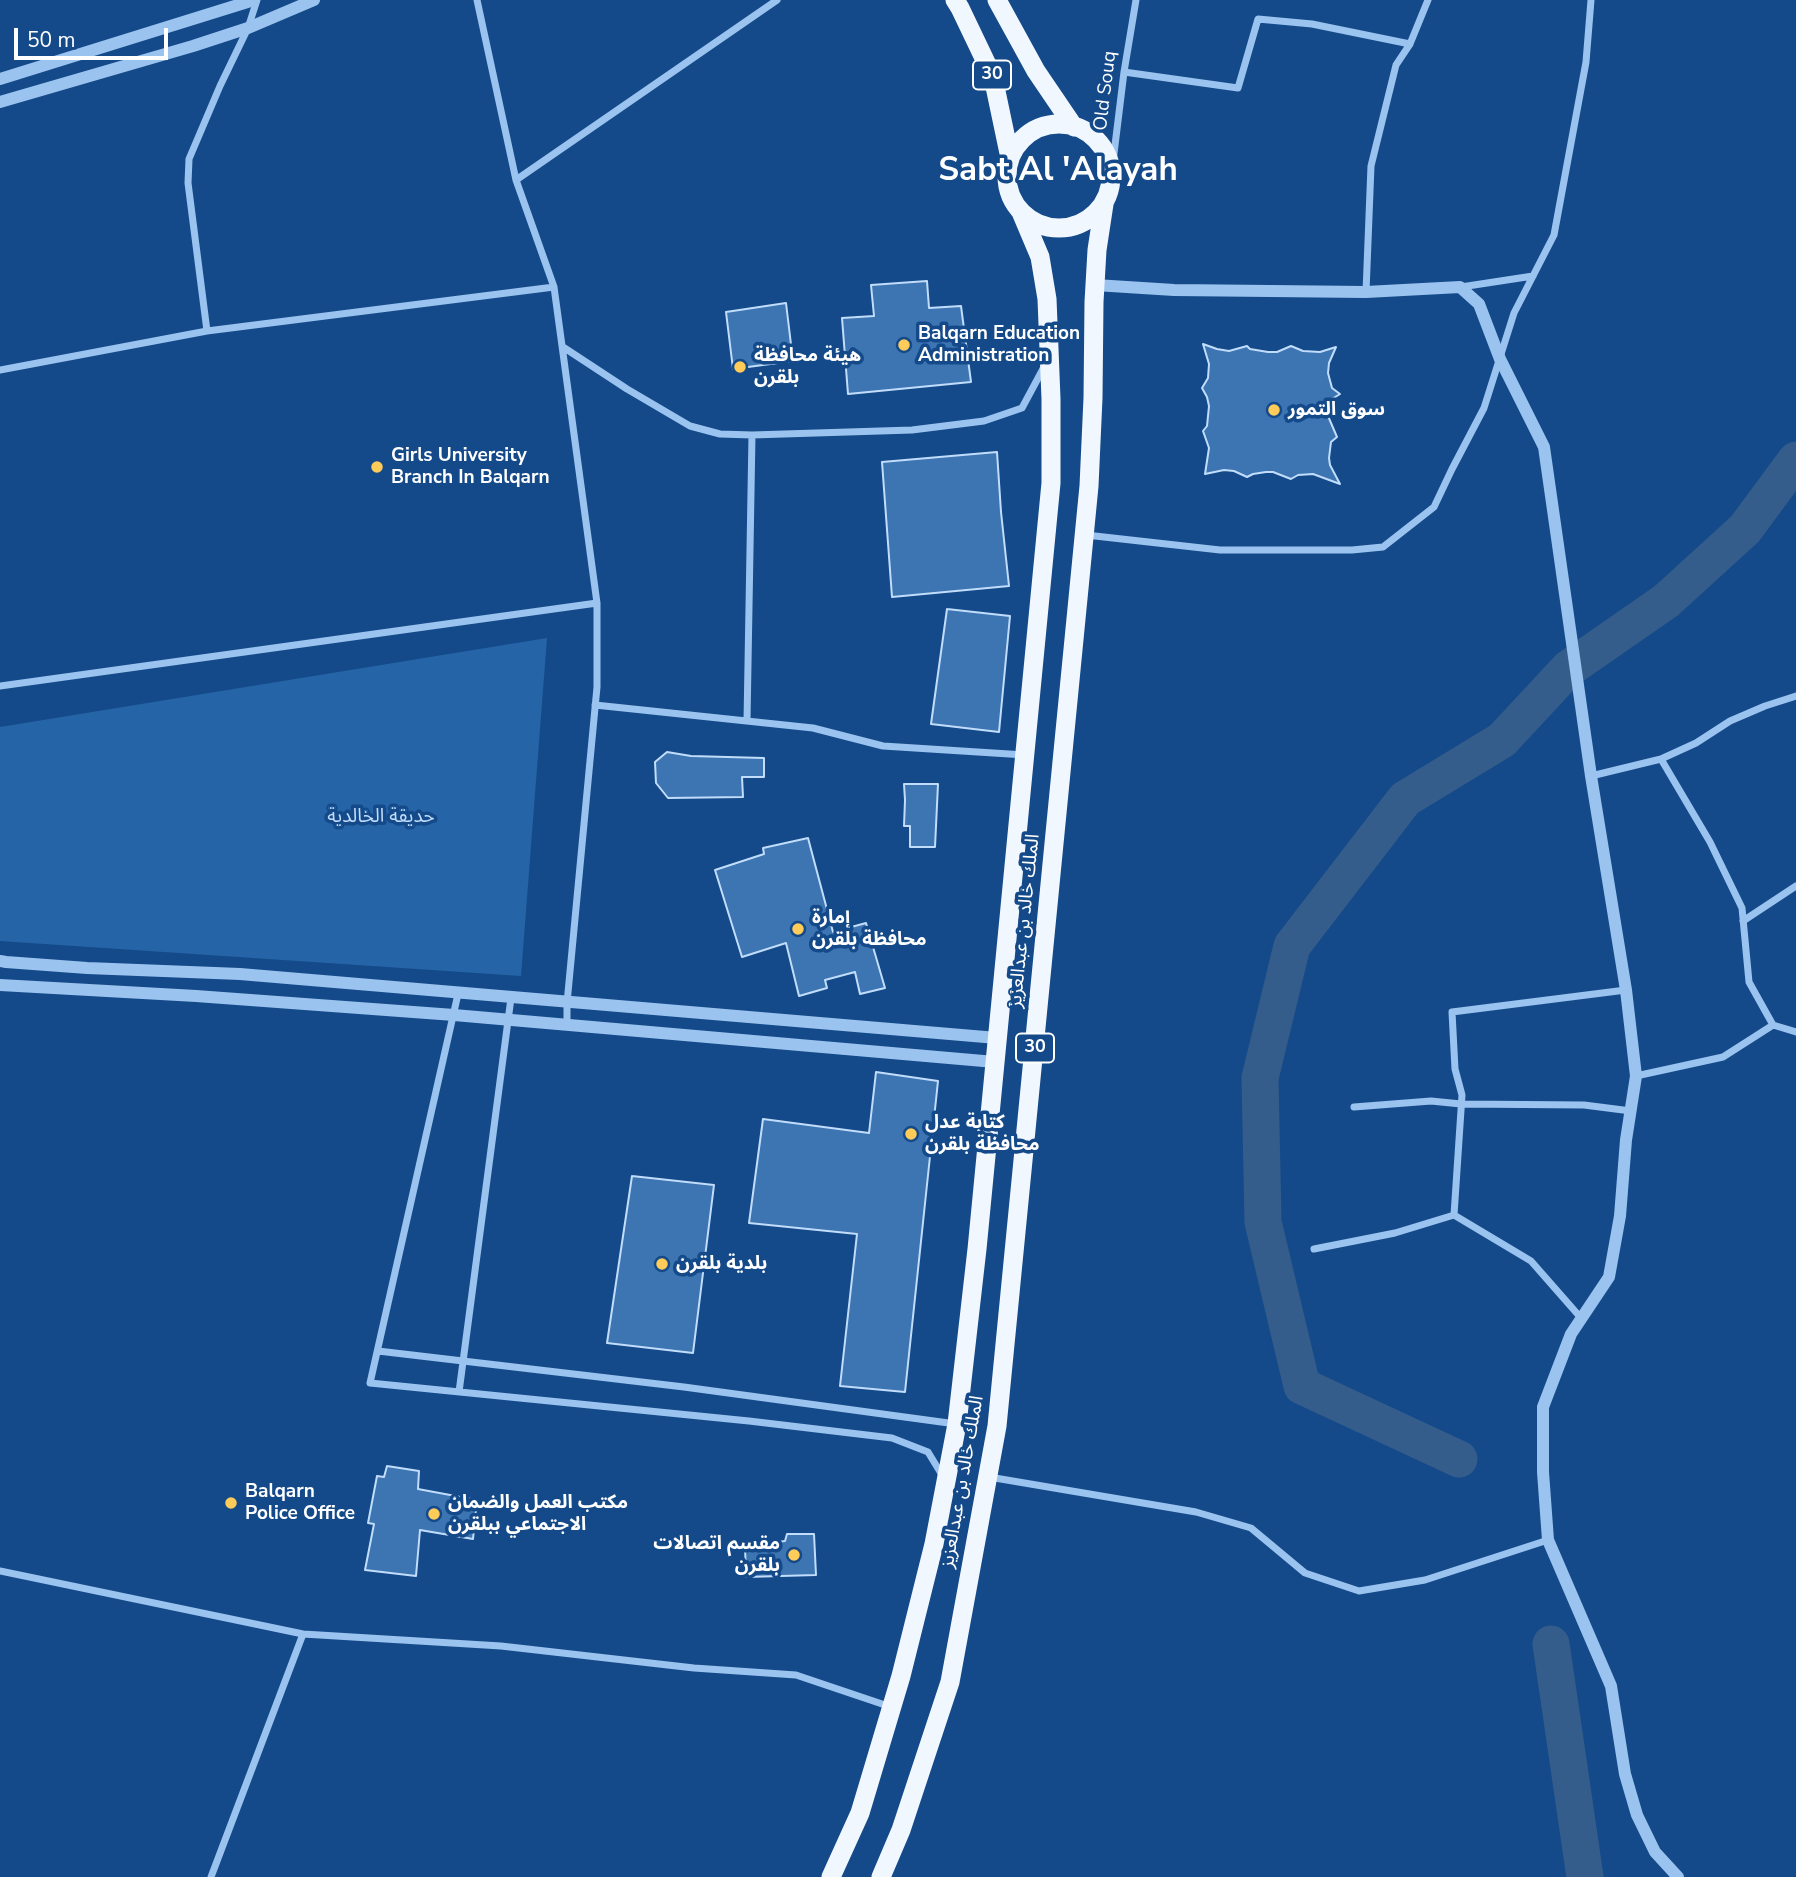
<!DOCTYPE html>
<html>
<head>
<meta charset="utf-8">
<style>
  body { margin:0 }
  #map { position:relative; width:1796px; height:1877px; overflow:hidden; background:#144a89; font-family:"Nunito Sans",sans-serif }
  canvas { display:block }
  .scale { position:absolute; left:14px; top:28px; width:154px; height:32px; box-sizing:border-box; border:4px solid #fff; border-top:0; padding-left:9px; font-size:21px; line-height:24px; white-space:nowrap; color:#fff; -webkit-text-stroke:5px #144a89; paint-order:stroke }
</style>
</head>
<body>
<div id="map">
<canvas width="1796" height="1877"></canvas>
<div class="scale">50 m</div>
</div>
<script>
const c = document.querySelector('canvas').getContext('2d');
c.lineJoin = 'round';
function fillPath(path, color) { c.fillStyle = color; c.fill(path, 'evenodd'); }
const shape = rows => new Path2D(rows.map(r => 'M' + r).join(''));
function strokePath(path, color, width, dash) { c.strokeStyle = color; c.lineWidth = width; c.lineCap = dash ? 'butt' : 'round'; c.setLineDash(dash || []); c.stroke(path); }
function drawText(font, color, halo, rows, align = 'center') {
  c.font = font + ' "Nunito Sans","Noto Sans Arabic",sans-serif'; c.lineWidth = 7; c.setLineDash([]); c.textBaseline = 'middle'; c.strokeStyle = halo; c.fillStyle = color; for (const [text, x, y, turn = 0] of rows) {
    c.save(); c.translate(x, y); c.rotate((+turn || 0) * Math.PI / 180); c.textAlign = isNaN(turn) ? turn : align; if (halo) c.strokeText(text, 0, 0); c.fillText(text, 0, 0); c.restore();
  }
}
const green = shape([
  [547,638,521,976,0,941,0,727]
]);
const river = shape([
  [1459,1459,1302,1386,1263,1222,1260,1078,1292,946,1405,799,1502,740,1568,669,1666,601,1745,529,1796,460],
  [1551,1644,1585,1877]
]);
const building = shape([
  [927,281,929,308,961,306,971,382,848,394,842,318,874,316,871,285,927,281],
  [786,303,793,361,733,369,726,312,786,303],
  [1203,344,1217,349,1229,351,1247,346,1250,349,1268,352,1277,352,1291,346,1303,351,1320,352,1336,347,1329,363,1328,373,1332,388,1340,394,1332,399,1328,416,1337,437,1331,442,1329,458,1330,465,1340,484,1313,474,1298,475,1291,479,1273,472,1266,472,1253,474,1247,477,1234,471,1224,470,1205,474,1209,448,1203,431,1207,426,1209,406,1207,397,1202,388,1208,378,1209,364,1203,344],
  [997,452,1001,512,1009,586,892,597,882,462,997,452],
  [947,609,1010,616,999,732,931,724,947,609],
  [667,752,691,756,764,758,764,777,742,777,743,797,668,798,656,783,655,762,667,752],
  [904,784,938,784,935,847,910,847,910,826,904,826,905,800,904,784],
  [808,838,833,932,866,923,885,988,860,994,855,972,825,980,827,988,799,996,786,943,742,957,715,870,764,854,763,848,808,838],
  [876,1072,938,1081,905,1392,840,1386,857,1234,749,1223,763,1119,869,1133,876,1072],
  [632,1176,714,1185,693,1353,607,1343,632,1176],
  [387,1466,419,1471,418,1489,477,1500,473,1539,420,1530,416,1576,365,1570,374,1524,368,1523,377,1476,384,1477,387,1466],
  [787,1534,814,1534,816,1575,746,1577,745,1546,785,1541,787,1534]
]);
const minor = shape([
  [477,0,516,180,554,287,597,603,597,687,567,1003,567,1025],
  [1124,72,1238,88,1258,19,1312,24,1410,44],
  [516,180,777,0],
  [1110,186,1124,72,1136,0],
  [1461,287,1533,276],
  [1366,292,1371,166,1396,65,1410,44,1428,0],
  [207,331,188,183,189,159,220,86,248,28,257,0],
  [563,347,627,389,690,426,720,434,752,435,912,430,984,421,1022,408,1044,367],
  [0,370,207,331,554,287],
  [1086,535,1220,550,1352,550,1383,547,1434,507,1452,469,1484,408,1514,313,1554,235,1586,62,1591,0],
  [0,686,597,603],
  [595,705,813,728,883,746,1025,755],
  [747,721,752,435],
  [1661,759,1696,743,1730,721,1765,706,1796,696],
  [1591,776,1661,759,1710,842,1742,908,1749,982,1773,1025,1723,1057,1636,1076],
  [1743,921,1796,886],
  [458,994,370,1383,749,1421,892,1438,928,1452,942,1475],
  [1773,1025,1796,1032],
  [1354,1107,1431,1101,1461,1104,1584,1105,1631,1111],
  [1314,1249,1395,1233,1454,1215],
  [1581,1318,1531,1261,1454,1215,1462,1095,1455,1069,1452,1012,1626,990],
  [378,1351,684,1387,956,1424],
  [459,1392,511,998],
  [989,1477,1196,1512,1251,1528,1305,1573,1359,1591,1425,1580,1548,1540],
  [0,1571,303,1634,501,1646,694,1668,796,1675,891,1707],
  [211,1877,303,1634]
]);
const tertiary = shape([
  [0,79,254,0],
  [0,102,193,46,248,28,314,0],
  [1095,285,1174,290,1366,292,1460,287,1479,304,1500,359,1544,447,1591,776,1626,990,1636,1076,1626,1140,1620,1216,1609,1277,1571,1334,1543,1407,1543,1472,1548,1540,1611,1686,1625,1774,1637,1815,1655,1852,1678,1877],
  [0,961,6,962,87,968,240,974,997,1038],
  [0,985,196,996,454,1015,995,1062]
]);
const trunk = shape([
  [955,0,960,8,993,77,1010,158],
  [997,0,1036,71,1074,127],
  '1007 176a52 52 0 1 1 104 0a52 52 0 1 1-104 0Z',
  [831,1877,860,1813,901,1676,934,1544,957,1424,977,1249,1051,483,1051,399,1047,299,1040,257,1021,212],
  [881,1877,901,1830,950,1682,997,1426,1089,486,1093,398,1094,302,1097,250,1104,204]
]);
const markers = [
  [904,345,7,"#ffcb59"],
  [740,367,7,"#ffcb59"],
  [1274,410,7,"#ffcb59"],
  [377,467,7,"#ffcb59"],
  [798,929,7,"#ffcb59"],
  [911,1134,7,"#ffcb59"],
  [662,1264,7,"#ffcb59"],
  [231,1503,7,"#ffcb59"],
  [434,1514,7,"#ffcb59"],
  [794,1555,7,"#ffcb59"]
];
const shields = [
  [992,75,38],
  [1035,1048,38]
];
const shieldNames = [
  ["30",992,75],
  ["30",1035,1048]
];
const streetNames = [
  ["Old Souq",1106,91,-83],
  ["الملك خالد بن عبدالعزيز",1025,921,-84],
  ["الملك خالد بن عبدالعزيز",963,1482,-80]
];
const poiNames = [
  ["Balqarn Education",918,334],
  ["Administration",918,356],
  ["هيئة محافظة",754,356],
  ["بلقرن",754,378],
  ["سوق التمور",1288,410],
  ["Girls University",391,456],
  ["Branch In Balqarn",391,478],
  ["إمارة",812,918],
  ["محافظة بلقرن",812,940],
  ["كتابة عدل",925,1123],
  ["محافظة بلقرن",925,1145],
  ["بلدية بلقرن",676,1264],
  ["Balqarn",245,1492],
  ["Police Office",245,1514],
  ["مكتب العمل والضمان",448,1503],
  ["الاجتماعي ببلقرن",448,1525],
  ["مقسم اتصالات",780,1544,"right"],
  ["بلقرن",780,1566,"right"]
];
const parkNames = [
  ["حديقة الخالدية",381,817]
];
const townNames = [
  ["Sabt Al 'Alayah",1058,172]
];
fillPath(green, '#2664a8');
strokePath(river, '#355d8b', 37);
fillPath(building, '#3d74b2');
strokePath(building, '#c1ddfb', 2);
strokePath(minor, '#9bc3ef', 7);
strokePath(tertiary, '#9bc3ef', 12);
strokePath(trunk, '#f1f7ff', 19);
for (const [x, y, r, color] of markers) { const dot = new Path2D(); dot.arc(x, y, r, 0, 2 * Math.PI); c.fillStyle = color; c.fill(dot); strokePath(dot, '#144a89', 2.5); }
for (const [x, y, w] of shields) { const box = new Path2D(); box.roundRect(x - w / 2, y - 14.5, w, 29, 5); c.fillStyle = '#144a89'; c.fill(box); strokePath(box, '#fff', 2); }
drawText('bold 18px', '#fff', null, shieldNames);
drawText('19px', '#fff', '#144a89', streetNames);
drawText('bold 19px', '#fff', '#144a89', poiNames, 'left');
drawText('19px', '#c1ddfb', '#144a89', parkNames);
drawText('bold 33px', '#fff', '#144a89', townNames);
</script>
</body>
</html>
